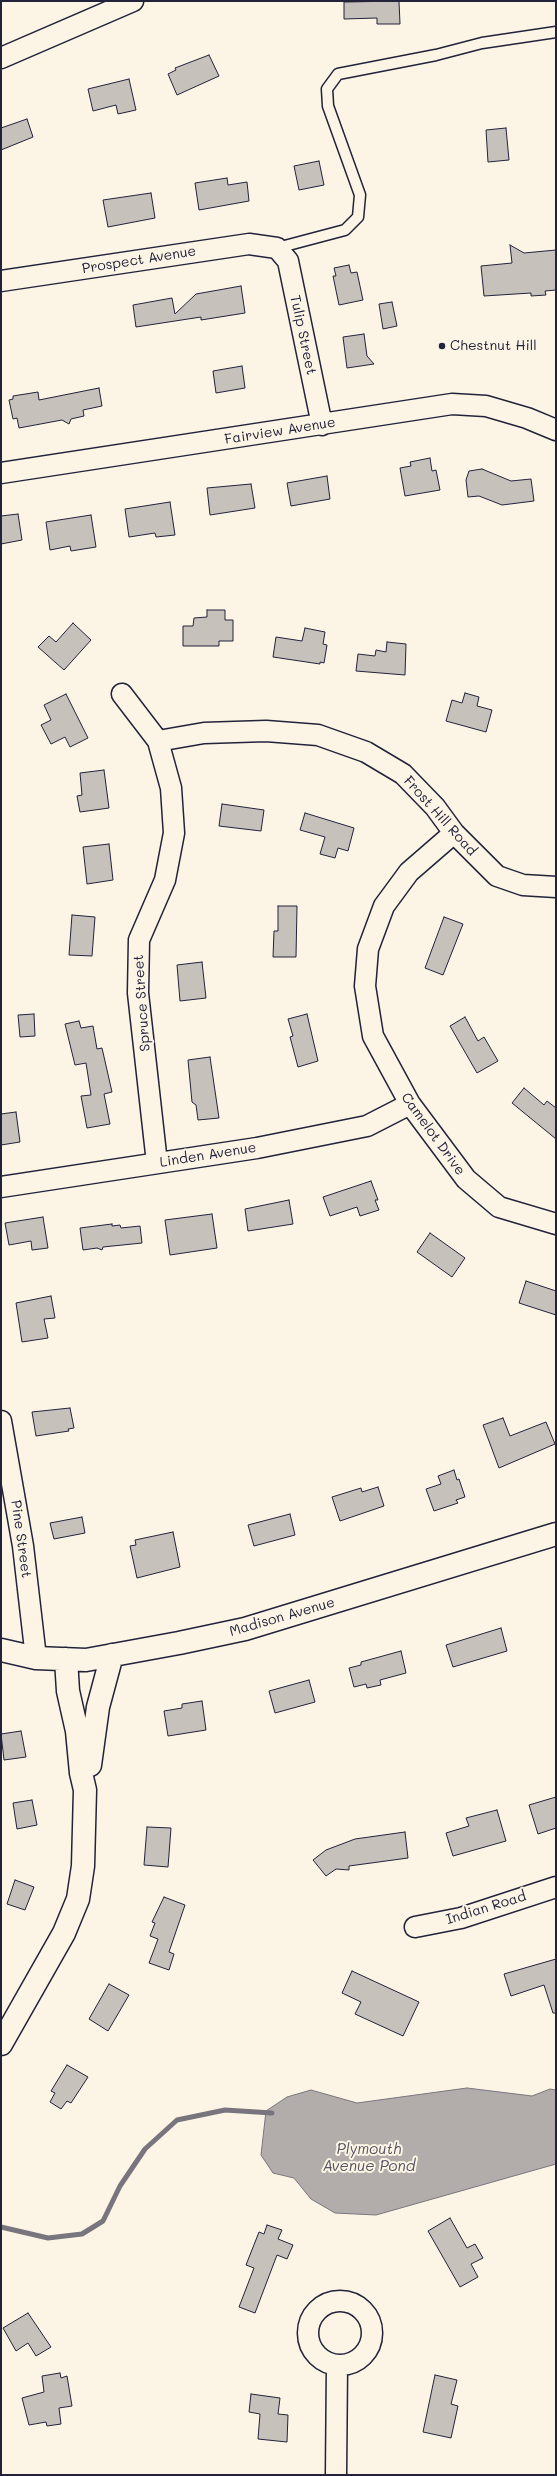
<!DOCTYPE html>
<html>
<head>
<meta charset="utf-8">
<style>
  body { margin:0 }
  #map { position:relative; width:557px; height:2476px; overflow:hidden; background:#fcf5e5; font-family:Mali,sans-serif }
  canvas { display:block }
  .frame { position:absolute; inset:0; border:2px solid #22223b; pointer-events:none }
</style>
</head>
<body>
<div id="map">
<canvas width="557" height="2476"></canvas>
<div class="frame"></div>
</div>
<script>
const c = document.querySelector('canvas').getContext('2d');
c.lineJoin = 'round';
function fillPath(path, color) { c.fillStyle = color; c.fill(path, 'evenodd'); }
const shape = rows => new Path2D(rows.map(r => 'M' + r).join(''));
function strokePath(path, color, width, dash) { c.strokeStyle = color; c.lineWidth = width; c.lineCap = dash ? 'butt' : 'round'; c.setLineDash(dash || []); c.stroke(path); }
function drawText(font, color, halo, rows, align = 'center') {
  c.font = font + ' Mali,sans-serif'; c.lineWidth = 4; c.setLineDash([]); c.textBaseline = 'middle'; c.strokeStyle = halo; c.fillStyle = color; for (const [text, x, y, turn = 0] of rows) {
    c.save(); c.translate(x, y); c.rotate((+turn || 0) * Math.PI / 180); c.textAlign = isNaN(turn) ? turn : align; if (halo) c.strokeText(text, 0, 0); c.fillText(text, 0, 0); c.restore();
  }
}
const water = shape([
  [467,2088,532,2096,550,2089,556,2090,556,2164,376,2215,335,2213,311,2199,294,2178,273,2173,261,2155,266,2111,287,2097,311,2090,357,2103,467,2088]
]);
const stream = shape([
  [1,2227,48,2238,82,2234,103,2221,120,2186,145,2149,177,2120,225,2110,272,2113]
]);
const building = shape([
  [399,1,400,24,377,24,377,18,344,19,344,2,399,1],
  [209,55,219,76,177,95,168,74,176,70,175,68,209,55],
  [129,79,136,110,118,114,116,105,93,111,88,89,129,79],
  [27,119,33,137,1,150,1,128,27,119],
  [506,128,509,160,488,162,486,130,506,128],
  [319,161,324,185,299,190,294,166,319,161],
  [227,178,228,185,247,182,249,201,199,210,195,183,227,178],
  [151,193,155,218,108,227,103,200,151,193],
  [510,245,524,253,556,250,556,290,545,291,546,295,531,296,531,293,484,296,481,266,512,263,510,245],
  [349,265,351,273,357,272,363,300,339,305,333,276,336,276,334,268,349,265],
  [241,286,245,313,201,320,201,317,136,327,133,305,172,298,175,314,196,294,241,286],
  [392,302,397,326,383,329,379,304,392,302],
  [364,334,367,356,374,364,347,368,343,337,364,334],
  [242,366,245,388,216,393,213,371,242,366],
  [99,388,102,406,83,410,84,416,71,419,69,424,62,420,19,428,17,418,13,419,9,400,13,399,13,396,38,392,39,400,99,388],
  [430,458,432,471,436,470,440,490,405,496,400,468,411,466,410,462,430,458],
  [482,469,511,481,531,479,534,501,502,505,479,496,468,497,466,480,469,471,482,469],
  [327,476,330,499,291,506,287,483,327,476],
  [251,484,255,508,210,515,207,488,251,484],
  [170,502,175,535,156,537,155,533,129,537,125,509,170,502],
  [18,514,22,540,1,544,1,516,18,514],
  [91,515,96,547,71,551,70,546,50,550,46,522,91,515],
  [207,610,225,610,225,620,233,620,233,641,219,641,219,646,183,646,183,626,193,626,194,618,207,617,207,610],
  [73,623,91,640,64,670,38,647,49,636,56,642,73,623],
  [305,628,325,632,323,644,327,645,324,663,320,662,320,664,273,657,276,637,302,641,305,628],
  [387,642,406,644,405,675,356,671,358,654,375,656,376,650,386,652,387,642],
  [465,693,479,697,477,706,492,710,486,732,446,721,452,700,462,703,465,693],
  [66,694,88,738,70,747,65,737,51,744,41,725,51,720,44,705,66,694],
  [104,770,109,808,80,812,77,796,82,795,80,773,104,770],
  [222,804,264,810,261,831,219,826,222,804],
  [305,813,354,828,348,851,338,848,335,858,320,854,325,837,300,830,305,813],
  [109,844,113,880,87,884,83,847,109,844],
  [278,906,297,906,296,957,273,957,274,931,278,931,278,906],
  [72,915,95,917,92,956,69,955,72,915],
  [444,917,463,924,443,975,425,968,444,917],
  [202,962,206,998,180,1001,177,965,202,962],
  [34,1014,35,1036,20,1037,18,1015,34,1014],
  [307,1014,318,1061,298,1067,290,1037,293,1036,288,1019,307,1014],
  [465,1017,478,1041,484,1037,498,1061,477,1073,450,1026,465,1017],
  [79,1021,81,1028,93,1026,97,1049,102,1048,112,1092,104,1094,110,1124,87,1128,81,1096,91,1095,86,1063,75,1065,65,1024,79,1021],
  [210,1057,219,1118,198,1120,196,1105,192,1102,188,1060,210,1057],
  [524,1088,544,1105,547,1101,556,1108,556,1139,512,1103,524,1088],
  [16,1112,20,1142,1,1145,1,1114,16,1112],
  [371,1181,378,1200,375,1200,379,1210,360,1216,357,1207,330,1216,323,1197,371,1181],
  [289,1200,293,1224,248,1231,245,1209,289,1200],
  [212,1214,217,1248,170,1255,165,1220,212,1214],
  [43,1217,48,1248,32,1250,31,1241,9,1245,5,1223,43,1217],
  [112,1224,112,1226,120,1225,121,1228,140,1226,142,1243,103,1247,102,1250,97,1248,83,1250,80,1228,112,1224],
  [430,1233,465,1258,452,1277,417,1252,430,1233],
  [526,1281,556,1291,556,1315,519,1303,526,1281],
  [51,1296,55,1318,44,1319,48,1338,22,1342,16,1303,51,1296],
  [70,1408,74,1428,68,1429,69,1431,36,1436,32,1412,70,1408],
  [503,1418,510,1436,546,1422,555,1444,499,1468,483,1425,503,1418],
  [454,1470,457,1480,459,1479,465,1497,456,1500,458,1503,434,1511,426,1489,441,1484,438,1476,454,1470],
  [378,1487,384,1506,340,1521,332,1497,361,1488,362,1492,378,1487],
  [290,1514,295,1535,254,1546,248,1525,290,1514],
  [82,1517,85,1533,54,1539,50,1523,82,1517],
  [173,1532,180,1567,137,1578,130,1546,136,1545,135,1540,173,1532],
  [501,1628,507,1651,453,1667,446,1645,501,1628],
  [401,1651,406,1673,380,1680,381,1685,367,1688,366,1684,354,1687,349,1668,361,1665,361,1662,401,1651],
  [309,1680,315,1702,275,1713,269,1691,309,1680],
  [202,1701,206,1730,168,1736,164,1711,182,1708,182,1704,202,1701],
  [21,1731,26,1757,4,1760,1,1734,21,1731],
  [556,1797,556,1828,538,1834,529,1805,556,1797],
  [32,1800,37,1825,17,1829,13,1803,32,1800],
  [497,1810,506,1841,453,1856,446,1833,469,1826,466,1818,497,1810],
  [147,1827,171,1828,168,1867,144,1865,147,1827],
  [405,1832,408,1858,349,1866,349,1870,336,1869,326,1876,313,1860,326,1850,355,1839,405,1832],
  [15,1880,34,1887,25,1910,7,1904,15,1880],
  [164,1897,185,1905,169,1952,174,1954,169,1970,149,1963,158,1939,150,1936,155,1923,152,1922,164,1897],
  [556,1959,556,2013,553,2013,544,1985,511,1996,504,1974,556,1959],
  [352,1971,419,2002,403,2036,355,2014,361,2002,342,1993,352,1971],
  [109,1984,129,1995,108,2031,89,2019,109,1984],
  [67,2065,88,2077,71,2103,67,2101,61,2109,50,2102,55,2093,51,2091,67,2065],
  [450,2218,467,2248,475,2244,483,2258,471,2264,478,2277,460,2287,428,2231,450,2218],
  [267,2225,282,2230,278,2239,293,2245,287,2259,277,2255,255,2313,239,2307,254,2268,246,2265,259,2232,264,2234,267,2225],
  [28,2313,51,2347,36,2356,28,2343,16,2351,3,2328,28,2313],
  [60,2373,61,2378,67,2376,72,2406,59,2408,61,2424,47,2426,46,2422,29,2425,22,2398,44,2392,42,2376,60,2373],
  [435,2375,457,2380,451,2404,458,2406,451,2438,423,2432,435,2375],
  [251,2394,280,2398,278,2414,288,2415,287,2442,258,2439,260,2414,249,2412,251,2394]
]);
const lane = shape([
  [277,248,345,230,358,217,360,195,328,106,327,89,338,74,436,55,482,43,556,32]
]);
const street = shape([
  [1,58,133,1],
  [1,281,249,244,277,248,288,261,322,425],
  [1,473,452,404,486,406,527,418,556,430],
  [122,694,158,741,171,788,174,833,165,880,139,940,138,993,157,1163],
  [158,741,204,733,266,731,318,735,366,752,403,774,435,807,454,833,497,876,523,885,556,887],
  [454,833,409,872,384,906,368,949,365,986,373,1036,410,1104,466,1179,499,1207,556,1224],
  [1,1187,257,1148,367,1126,410,1104],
  [1,1421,23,1546,36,1658],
  [415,1927,461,1918,556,1887],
  '308 2333a32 32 0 1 1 64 0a32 32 0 1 1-64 0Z',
  [336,2475,337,2365]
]);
const secondary = shape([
  [1,1650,36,1658,86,1660,179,1643,245,1629,556,1534],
  [90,1765,98,1707,112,1655],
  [1,2044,64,1933,78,1899,83,1866,85,1790,81,1773,77,1731,68,1691,66,1659]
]);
const markers = [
  [442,346,4,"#22223b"]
];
const streetNames = [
  ["Prospect Avenue",139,260,-9],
  ["Tulip Street",303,335,78],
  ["Fairview Avenue",280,431,-9],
  ["Frost Hill Road",440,816,48],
  ["Spruce Street",142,1003,-94],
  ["Camelot Drive",433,1134,54],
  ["Linden Avenue",208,1155,-9],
  ["Pine Street",21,1539,82],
  ["Madison Avenue",282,1617,-16],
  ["Indian Road",486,1908,-17]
];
const poiNames = [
  ["Chestnut Hill",450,346]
];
const waterNames = [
  ["Plymouth",369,2149],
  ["Avenue Pond",369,2166]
];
fillPath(water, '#b2adab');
strokePath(water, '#78757e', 1);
strokePath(stream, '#78757e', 5);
fillPath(building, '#c6c1bb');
strokePath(building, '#22223b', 1);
strokePath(lane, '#22223b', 13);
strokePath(street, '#22223b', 23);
strokePath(secondary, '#22223b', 25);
strokePath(lane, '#fcf5e5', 10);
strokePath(street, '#fcf5e5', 20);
strokePath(secondary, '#fcf5e5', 22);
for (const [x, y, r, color] of markers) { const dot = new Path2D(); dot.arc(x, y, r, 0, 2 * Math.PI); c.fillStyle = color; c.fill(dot); strokePath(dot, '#fcf5e5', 1.5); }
drawText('14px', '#22223b', '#fcf5e5', streetNames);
drawText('14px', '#22223b', '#fcf5e5', poiNames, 'left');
drawText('italic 15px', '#545362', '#fcf5e5', waterNames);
</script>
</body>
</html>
